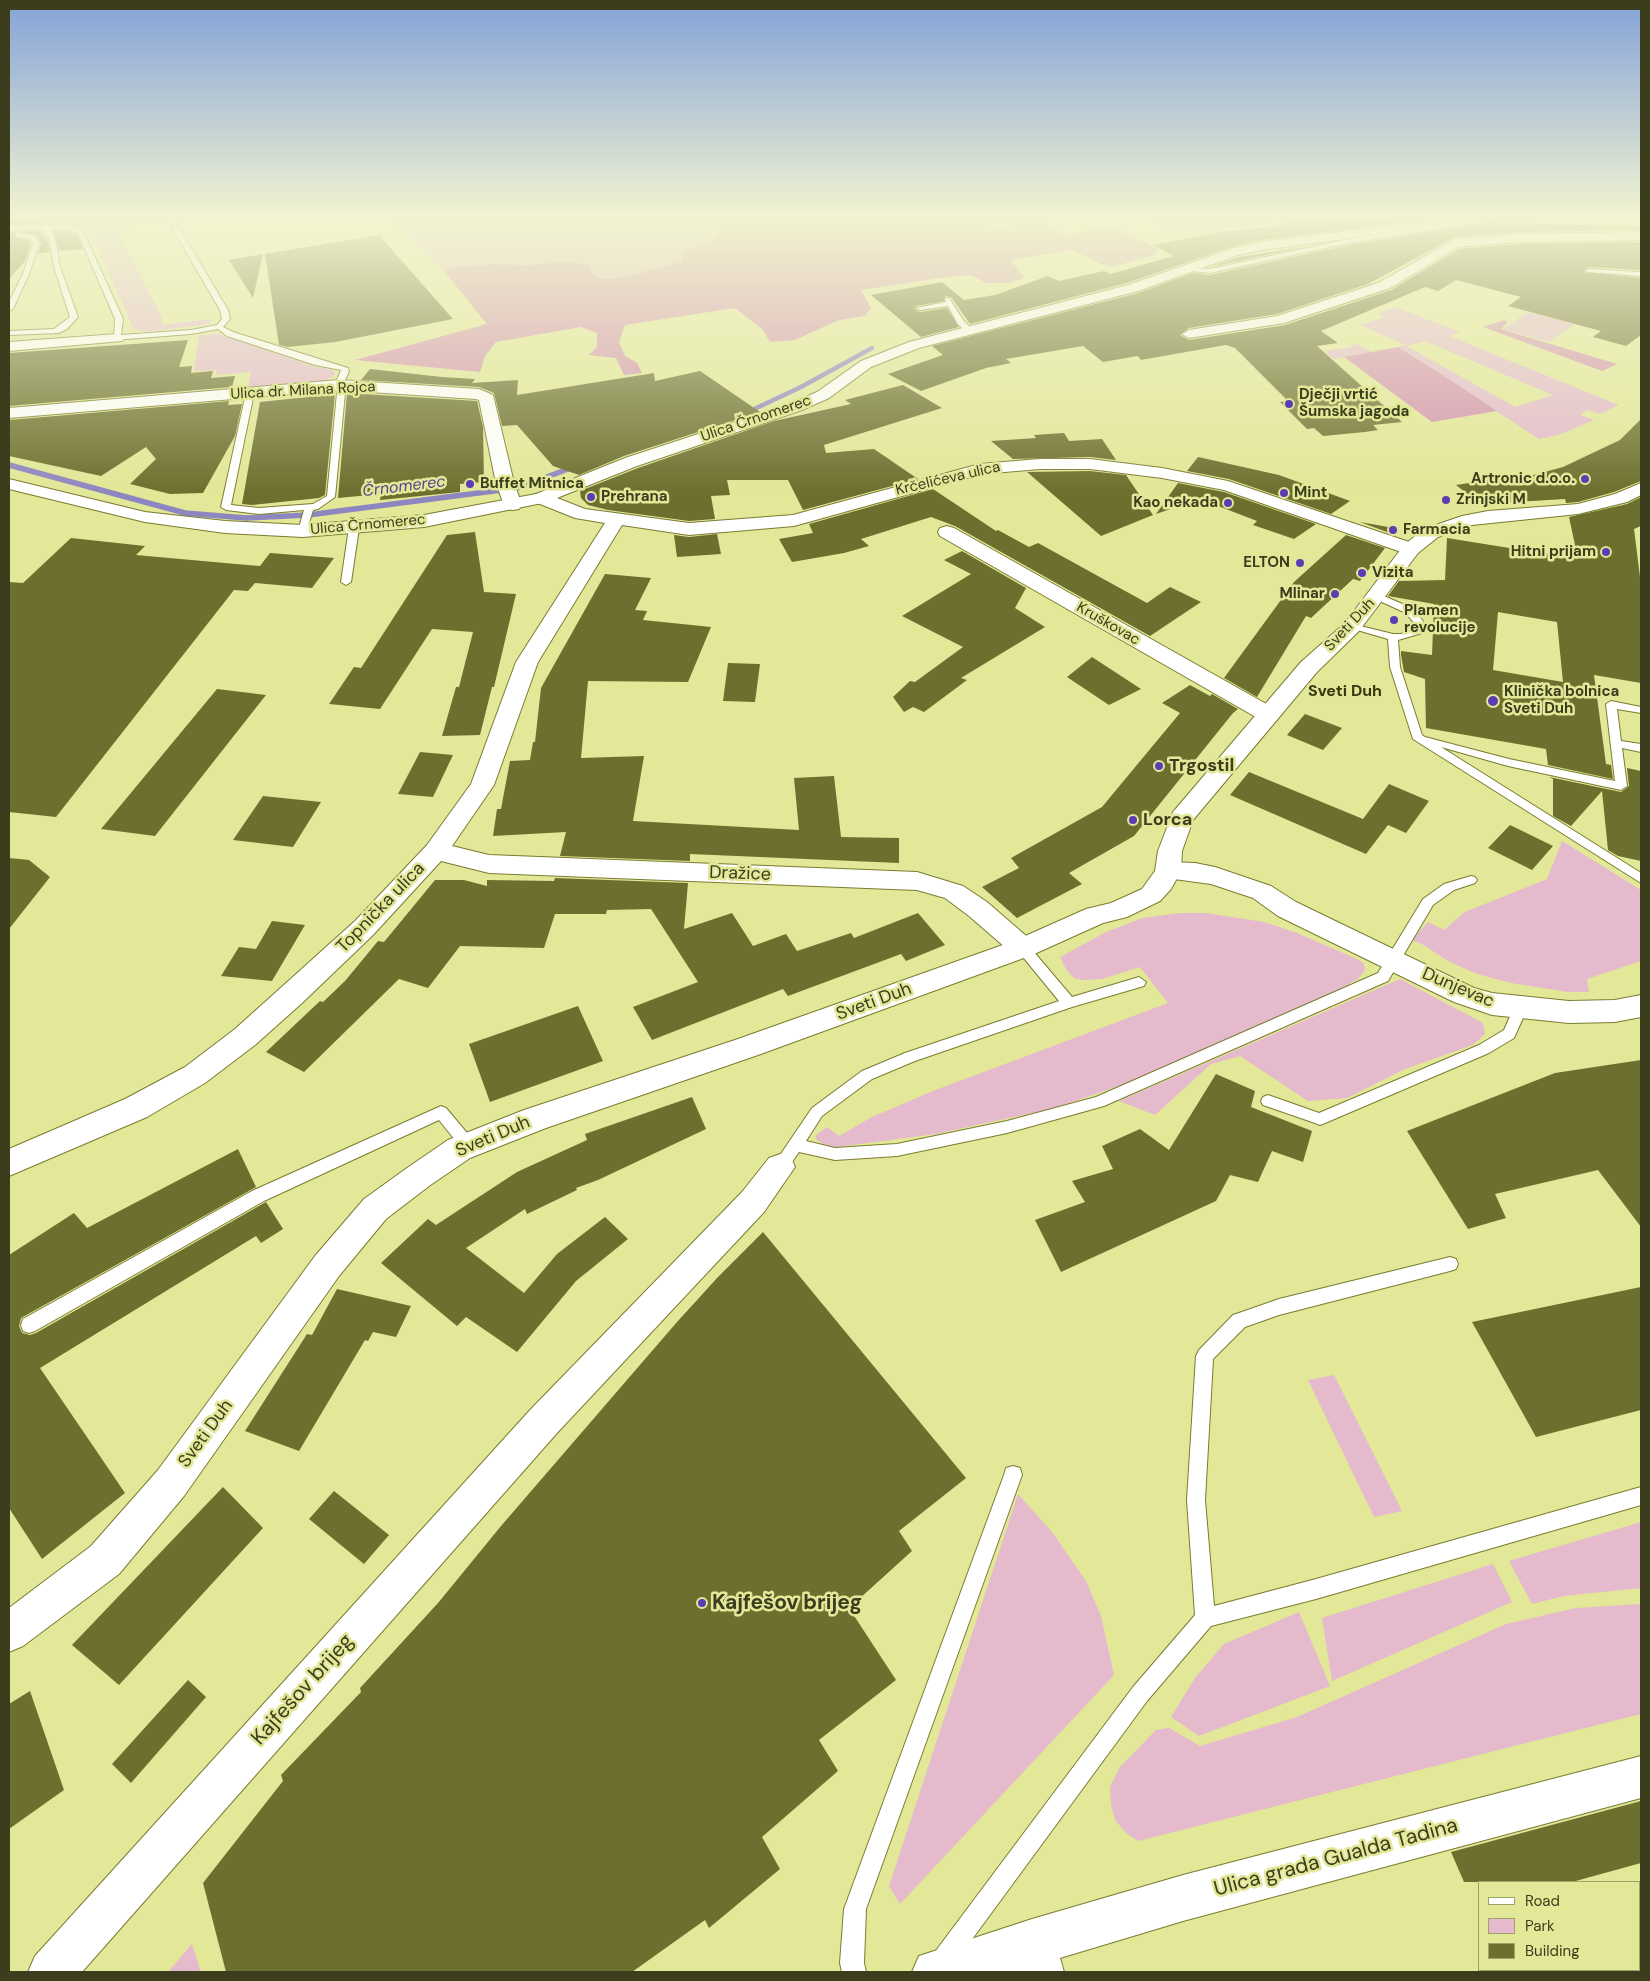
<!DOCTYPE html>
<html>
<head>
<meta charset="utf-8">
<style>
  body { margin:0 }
  #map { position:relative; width:1650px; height:1981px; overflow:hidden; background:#e3e798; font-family:"DM Sans",sans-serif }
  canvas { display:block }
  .frame { position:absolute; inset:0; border:10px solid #3c3d1d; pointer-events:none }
  .legend { position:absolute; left:1478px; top:1881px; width:162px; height:90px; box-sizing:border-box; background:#e3e798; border:1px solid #a0a367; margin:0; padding:6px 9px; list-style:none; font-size:15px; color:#3c3d1d }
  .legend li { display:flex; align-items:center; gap:10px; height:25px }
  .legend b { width:25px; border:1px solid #a0a367 }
</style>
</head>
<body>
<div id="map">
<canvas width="1650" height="1981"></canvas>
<div class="frame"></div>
<ul class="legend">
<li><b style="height:6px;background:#fff"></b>Road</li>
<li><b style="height:14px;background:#e4bacc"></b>Park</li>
<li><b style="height:14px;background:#6d6f2f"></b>Building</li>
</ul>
</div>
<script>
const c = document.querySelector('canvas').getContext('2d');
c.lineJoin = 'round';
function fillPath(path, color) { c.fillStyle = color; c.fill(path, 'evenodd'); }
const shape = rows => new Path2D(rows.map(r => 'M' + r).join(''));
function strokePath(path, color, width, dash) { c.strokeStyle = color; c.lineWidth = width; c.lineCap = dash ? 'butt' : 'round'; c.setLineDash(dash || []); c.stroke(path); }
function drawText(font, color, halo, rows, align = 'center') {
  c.font = font + ' "DM Sans",sans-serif'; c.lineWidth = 5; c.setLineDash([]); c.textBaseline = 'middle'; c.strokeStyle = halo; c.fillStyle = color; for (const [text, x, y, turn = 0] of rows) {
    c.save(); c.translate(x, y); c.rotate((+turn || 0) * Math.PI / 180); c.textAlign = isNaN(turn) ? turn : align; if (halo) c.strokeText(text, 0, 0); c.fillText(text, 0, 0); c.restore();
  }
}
const green = shape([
  [389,216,708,216,718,234,706,243,681,252,682,261,630,276,605,279,592,274,571,261,529,265,493,264,456,267,444,271],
  [962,216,1079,216,1045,223,1034,220,1008,227,981,226,965,219],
  [120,224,130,229,117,231,162,317,162,325,210,319,210,324,146,332,133,328,87,225],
  [1395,307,1460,332,1449,336,1619,405,1600,414,1588,410,1580,415,1594,420,1561,434,1539,439,1398,347,1405,345,1360,325,1384,317,1377,314],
  [1425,341,1553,395,1515,407,1407,346],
  [1528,312,1574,324,1549,342,1503,329],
  [219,334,315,367,330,369,335,372,335,375,323,382,248,387,251,372,216,375,216,370,194,371,199,335],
  [1356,344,1372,352,1334,359,1324,351,1352,347,1350,345],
  [1562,841,1641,890,1641,961,1587,979,1589,992,1568,992,1511,983,1477,974,1448,961,1422,944,1411,940,1428,922,1444,930,1465,912,1547,879],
  [1180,913,1206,913,1264,922,1297,933,1359,960,1364,964,1365,970,1358,979,1333,993,1122,1085,1055,1108,936,1134,829,1148,817,1140,815,1136,827,1127,839,1136,872,1117,933,1091,1168,1003,1140,967,1102,979,1083,980,1074,978,1066,969,1060,957,1106,932,1143,918],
  [1400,979,1483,1023,1485,1034,1473,1045,1405,1069,1347,1098,1308,1101,1240,1056,1211,1064,1155,1115,1119,1101],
  [1334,1375,1402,1511,1374,1517,1308,1380],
  [1018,1494,1052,1532,1086,1581,1101,1616,1114,1675,900,1904,889,1886],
  [1641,1522,1641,1588,1564,1596,1532,1604,1509,1561],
  [1493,1564,1512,1602,1332,1681,1322,1618],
  [1641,1604,1641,1714,1138,1841,1126,1833,1115,1820,1111,1805,1110,1787,1120,1767,1156,1730,1169,1728,1200,1746,1297,1717,1506,1624,1576,1608],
  [1299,1612,1330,1686,1199,1736,1171,1717,1195,1678,1224,1644],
  [192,1944,201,1972,168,1972]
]);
const forest = shape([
  [708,216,962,216,965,219,981,226,1008,227,1034,220,1054,226,1060,232,1068,235,1114,226,1158,249,1155,255,1115,266,1103,265,1072,250,1011,260,1024,278,1009,283,985,283,972,275,954,276,861,290,871,308,865,316,839,320,795,340,770,342,763,330,735,308,625,325,619,342,625,356,637,363,642,373,624,375,616,358,589,355,597,347,597,333,581,327,496,342,485,356,480,372,355,360,487,324,444,271,456,267,493,264,529,265,571,261,590,266,592,274,605,279,630,276,682,261,681,252,706,243,718,235],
  [1151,216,1264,216,1269,225,1169,230],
  [1504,320,1508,322,1501,329,1617,364,1602,371,1483,327],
  [1398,347,1461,387,1497,411,1432,422,1344,357]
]);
const streamFar1 = shape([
  [750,411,801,387,872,348]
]);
const stream = shape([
  [746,413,753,410],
  [9,465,185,513,246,518,308,515,517,488,576,466]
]);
const building = shape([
  [18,216,93,216,92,219,64,221,62,223,9,224,9,220,18,219],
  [1274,216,1447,216,1262,240,1234,246,1127,283,970,324,951,297,945,296,944,301,916,306,914,309,920,312,947,308,959,327,921,337,871,295,942,282,964,300,995,295,1048,276,1059,281,1104,271,1111,274,1173,256,1153,245,1221,232,1289,225],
  [1487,223,1641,226,1641,230,1518,232,1455,237,1368,284,1277,314,1189,328,1180,335,1189,340,1285,325,1391,290,1459,249,1518,244,1641,242,1641,270,1588,267,1584,272,1641,278,1641,335,1626,346,1593,337,1601,331,1508,306,1521,297,1456,280,1438,291,1425,287,1321,331,1338,343,1317,346,1402,422,1373,425,1378,430,1365,432,1323,436,1314,428,1307,429,1280,402,1288,401,1235,348,1226,345,1141,360,1138,356,1103,362,1083,346,1006,359,1011,363,986,368,921,391,888,374,943,355,932,346,1138,293,1193,273,1210,275,1344,246],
  [40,231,47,239,50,252,38,254,41,244,37,235,20,232],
  [53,231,67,231,77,234,83,249,59,251],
  [9,232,16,232,14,237,30,241,31,243,25,261,9,279],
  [379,235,453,319,335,342,288,347,279,345,265,254],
  [1309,246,1210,267,1239,257],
  [263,254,253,298,229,260],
  [188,340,179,367,192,366,191,373,213,371,211,378,235,376,232,387,9,406,9,353],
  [370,369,442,377,475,379,472,383,518,380,517,395,654,373,655,381,700,371,760,412,624,456,579,475,553,466,517,425,502,426,494,393,479,387,361,380],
  [903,385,942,408,824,445,826,453,874,449,918,479,803,510,788,480,727,480,730,495,711,496,715,519,689,521,608,510,588,505,581,498,580,491,638,468,774,421,851,404,845,400],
  [347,393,477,401,483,427,484,482,460,484,460,492,380,500,381,494,338,498],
  [335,394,325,495,319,498,252,505,242,504,260,402],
  [229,401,228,405,242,404,235,436,203,493,170,494,130,484,156,459,146,447,101,476,9,456,9,420],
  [1641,419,1641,481,1614,492,1578,502,1566,503,1565,499,1465,505,1463,494,1466,493,1456,485,1501,478,1507,482,1563,467,1620,440],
  [1064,433,1069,441,1102,439,1116,460,1090,457,1013,459,991,441,1036,438,1034,435],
  [1198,457,1279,475,1350,501,1331,514,1229,479,1187,471],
  [1090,471,1126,475,1153,515,1101,536,1027,472],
  [1178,483,1224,492,1316,524,1294,539,1253,525,1257,521,1200,499,1156,514],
  [933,489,996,531,998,530,1029,547,1038,543,1147,603,1170,587,1201,602,1150,636,955,526,931,517,861,539,869,546,844,553,792,562,779,539,813,533,809,524],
  [1641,497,1641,526,1634,529,1641,585,1641,683,1594,675,1606,764,1611,765,1613,779,1548,765,1546,749,1426,728,1425,679,1404,672,1401,655,1401,651,1432,655,1434,604,1388,596,1399,581,1445,580,1447,538,1578,559,1569,517,1627,504],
  [1498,612,1557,622,1563,682,1493,670],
  [1360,522,1399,529,1395,535],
  [475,532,484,592,516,594,494,687,492,687,480,735,442,736,456,687,459,687,473,632,432,629,380,709,329,704,354,667,361,668,447,535],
  [717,534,721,554,677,557,674,535,689,537],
  [1346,535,1385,548,1360,581,1353,579,1311,618,1306,616,1257,697,1224,678,1294,582],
  [71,538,145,546,136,555,236,564,260,566,270,553,334,558,312,588,255,583,248,591,234,590,56,817,9,812,9,582,23,583],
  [962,551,1026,588,1015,608,1045,627,961,678,967,680,924,712,913,707,904,712,893,697,910,681,915,682,963,647,902,616,971,574,944,560],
  [605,574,651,578,635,610,647,611,643,620,711,627,688,682,588,681,581,758,644,756,633,821,799,830,794,778,834,776,841,837,899,838,899,863,690,854,690,861,560,856,566,832,493,836,497,809,501,809,510,761,530,760,533,742,535,742,541,688],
  [1092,657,1141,689,1109,705,1067,677],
  [728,663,760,664,755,702,723,701],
  [1190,685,1210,696,1212,694,1238,709,1233,713,1134,836,1069,873,1082,884,1017,918,982,887,1019,868,1011,858,1102,807,1180,713,1162,703],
  [217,689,266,695,155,836,101,829],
  [1305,714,1342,728,1323,750,1287,735],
  [420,752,453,755,433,797,398,794],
  [1627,768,1641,771,1641,861,1618,856,1608,850,1602,791,1571,826,1553,816,1553,779,1549,777,1621,792,1629,786],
  [1249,772,1363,819,1389,784,1429,801,1406,833,1388,825,1366,854,1230,795],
  [263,796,321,802,293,847,233,840],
  [1510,825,1553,846,1532,870,1488,848],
  [9,858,29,860,50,877,9,929],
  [555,878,688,883,684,929,732,913,753,946,786,934,797,951,851,933,854,938,918,913,945,945,906,961,901,954,788,996,783,989,652,1040,633,1007,698,982,651,909,607,910,606,914,555,914,544,948,460,946,428,988,399,979,304,1072,266,1052,320,1001,323,1002,345,981,378,941,384,942,435,880,464,880,487,886,487,880,554,881],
  [272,921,305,925,272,981,221,976,239,947,256,949],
  [578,1006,603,1061,490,1102,469,1044],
  [1641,1060,1641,1227,1598,1170,1495,1194,1506,1218,1468,1229,1407,1131,1555,1073],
  [1216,1074,1255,1091,1251,1107,1312,1131,1303,1162,1272,1151,1258,1182,1230,1175,1216,1201,1061,1272,1035,1220,1085,1202,1072,1181,1113,1169,1102,1146,1140,1129,1169,1150],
  [692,1097,706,1129,598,1180,576,1188,577,1190,527,1214,525,1209,466,1248,524,1293,557,1254,605,1217,628,1239,576,1281,517,1352,466,1317,457,1326,381,1263,428,1219,436,1225,517,1172,587,1140,585,1134],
  [238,1149,256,1187,21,1318,19,1326,22,1333,30,1335,36,1333,266,1202,283,1229,261,1243,256,1236,40,1368,125,1493,42,1559,9,1508,9,1255,74,1213,87,1228],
  [763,1232,966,1478,899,1531,912,1551,849,1608,896,1680,819,1740,838,1771,762,1837,780,1869,709,1928,705,1920,632,1972,226,1972,203,1883,283,1781,281,1775,361,1692,360,1688,438,1603,501,1526,677,1322,718,1277],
  [1641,1287,1641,1410,1536,1437,1472,1322],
  [337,1289,411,1306,396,1337,373,1332,368,1341,365,1340,299,1451,245,1431,307,1334,312,1335],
  [223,1487,263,1528,119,1685,72,1645],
  [334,1491,389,1535,364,1564,309,1519],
  [188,1680,206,1697,131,1783,112,1764],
  [30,1691,64,1790,9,1829,9,1704],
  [1641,1801,1641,1863,1572,1882,1464,1882,1451,1852]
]);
const lane = shape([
  [160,216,180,216,173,218,228,310,230,319,223,327,233,332,348,368,349,371,343,385,345,393,335,497,318,509,313,510,306,533,298,531,304,510,259,514,226,510,221,507,246,393,250,391,254,393,231,505,259,508,313,504,327,496,337,393,335,385,341,370,315,365,227,336,218,329,191,334,114,340,115,319,78,233,67,229,50,229,55,238,60,267,78,317,67,329,59,333,9,335,9,331,54,329,70,317,54,267,49,238,45,232,41,229,9,230,9,226,68,225,83,231,123,319,121,335,191,330,217,325,222,319,220,310,167,219,67,225,64,223,160,216],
  [1486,218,1488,221,1344,244,1210,273,1181,270,1184,268,1210,269,1344,240,1486,218],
  [17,233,35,236,39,243,29,274,13,309,9,311,9,302,23,274,33,243,31,239,15,236,17,233],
  [1588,269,1641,272,1641,276,1586,272,1588,269],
  [945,298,949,298,963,320,974,331,973,333,967,333,957,323,948,306,920,310,916,308,946,302,945,298],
  [354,525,359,528,351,582,346,585,341,582,349,528,354,525],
  [1377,593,1414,609,1425,624,1422,633,1398,640,1400,667,1422,735,1425,737,1509,759,1615,781,1606,704,1611,701,1641,707,1641,713,1617,709,1621,741,1641,744,1641,752,1622,748,1627,786,1621,790,1508,766,1441,747,1641,873,1641,883,1413,739,1390,667,1388,639,1347,627,1352,624,1393,634,1401,634,1413,629,1415,624,1406,613,1373,598,1372,596,1377,593],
  [1471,876,1475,877,1477,880,1475,883,1454,890,1433,905,1388,981,1104,1106,1007,1133,897,1156,835,1160,799,1152,785,1172,780,1174,775,1172,772,1167,812,1108,862,1071,905,1053,1059,1001,1018,951,1016,948,1018,945,1028,945,1072,997,1139,977,1146,982,1144,986,1072,1007,915,1061,872,1079,822,1116,806,1141,835,1148,897,1144,1007,1121,1096,1097,1378,973,1423,899,1444,884,1471,876],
  [1520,1004,1525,1005,1527,1009,1514,1038,1489,1053,1325,1123,1320,1125,1315,1123,1263,1105,1261,1101,1263,1097,1268,1095,1319,1113,1479,1045,1504,1030,1515,1005,1520,1004],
  [441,1106,446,1108,473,1140,476,1145,473,1150,468,1151,463,1150,439,1120,264,1201,35,1331,29,1333,23,1331,21,1325,23,1319,252,1191,441,1106],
  [1450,1257,1456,1259,1458,1264,1456,1269,1450,1271,1279,1315,1245,1327,1213,1359,1205,1500,1214,1606,1316,1579,1641,1487,1641,1505,1316,1599,1211,1626,1147,1701,948,1972,922,1972,926,1964,1133,1687,1195,1615,1187,1500,1196,1356,1199,1350,1233,1315,1239,1313,1279,1299,1450,1257],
  [1013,1466,1020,1468,1022,1475,866,1909,864,1963,866,1972,842,1972,840,1963,844,1909,1004,1475,1006,1468,1013,1466]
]);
const street = shape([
  [1641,232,1641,240,1518,242,1458,247,1390,288,1284,323,1189,338,1182,334,1189,330,1277,316,1369,286,1380,282,1455,239,1518,234,1641,232],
  [117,334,124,338,122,341,9,351,9,342,117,334],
  [339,380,479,389,493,395,514,483,522,505,519,509,513,510,507,509,504,505,496,483,479,400,476,399,339,390,9,418,9,408,339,380],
  [1040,459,1090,459,1162,468,1228,481,1418,545,1420,549,1418,553,1411,555,1404,553,1224,490,1162,478,1090,469,1040,469,981,474,794,526,689,535,622,525,538,662,494,785,452,846,489,855,917,872,963,886,987,902,1032,941,1036,948,1032,955,1023,958,1014,955,969,916,945,898,917,890,489,873,441,861,373,935,302,1003,255,1045,205,1083,147,1117,9,1176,9,1149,125,1099,185,1067,235,1029,355,921,427,845,471,784,516,662,605,523,575,518,535,502,532,498,535,494,547,494,585,509,689,523,793,515,980,464,1040,459],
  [947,526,954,528,1277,710,1280,715,1277,720,1269,722,1261,720,940,536,938,532,940,528,947,526],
  [1168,862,1195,863,1215,867,1271,886,1296,902,1474,988,1492,993,1569,1001,1615,1000,1641,995,1641,1017,1615,1022,1569,1023,1492,1015,1454,1002,1278,916,1253,898,1211,884,1159,877,1155,871,1159,865,1168,862],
  [780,1154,791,1158,795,1167,764,1212,557,1433,82,1972,28,1972,35,1956,531,1409,742,1192,769,1158,780,1154],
  [1641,1756,1641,1798,1183,1921,1060,1958,1064,1972,912,1972,919,1956,1032,1919,1183,1875,1641,1756]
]);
const secondary = shape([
  [1461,216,1641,216,1641,224,1481,221,1262,250,1238,255,1138,291,919,348,871,367,829,398,802,410,637,466,547,502,424,527,303,537,225,533,145,522,9,489,9,479,145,512,225,521,303,525,424,515,536,494,625,458,790,404,817,392,861,361,909,342,1128,285,1234,248,1262,242,1461,216],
  [1641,483,1641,495,1627,502,1578,514,1472,525,1438,537,1418,553,1359,631,1317,672,1193,820,1182,851,1181,871,1171,889,1160,901,1127,917,1103,923,1032,955,758,1055,546,1128,470,1158,429,1186,386,1219,339,1276,184,1496,119,1574,23,1646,9,1652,9,1608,91,1546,158,1470,315,1256,364,1199,407,1168,448,1140,524,1110,738,1039,1014,941,1086,909,1111,903,1142,889,1155,871,1158,851,1173,812,1301,662,1345,623,1404,545,1424,529,1462,516,1488,511,1578,504,1615,494,1641,483]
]);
const markers = [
  [1289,404,5,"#5d3bb3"],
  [1585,479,5,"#5d3bb3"],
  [470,484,5,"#5d3bb3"],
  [1284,493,5,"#5d3bb3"],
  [591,497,5,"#5d3bb3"],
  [1446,500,5,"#5d3bb3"],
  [1228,503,5,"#5d3bb3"],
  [1393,530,5,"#5d3bb3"],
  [1606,552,5,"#5d3bb3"],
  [1300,563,5,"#5d3bb3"],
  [1362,573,5,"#5d3bb3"],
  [1335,594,5,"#5d3bb3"],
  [1394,620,5,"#5d3bb3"],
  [1493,701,6,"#5d3bb3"],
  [1159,766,5,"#5d3bb3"],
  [1133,820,5,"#5d3bb3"],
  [702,1603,5,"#5d3bb3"]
];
const farStreetnames = [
  ["Ulica dr. Milana Rojca",303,391,-3],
  ["Ulica Črnomerec",756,419,-19],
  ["Krčelićeva ulica",948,479,-13],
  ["Ulica Črnomerec",368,525,-5],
  ["Kruškovac",1108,624,30],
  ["Sveti Duh",1350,625,-47]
];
const farPoinames = [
  ["Dječji vrtić",1299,395],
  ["Šumska jagoda",1299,412],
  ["Artronic d.o.o.",1575,479,"right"],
  ["Buffet Mitnica",480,484],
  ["Mint",1294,493],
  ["Prehrana",601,497],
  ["Zrinjski M",1456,500],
  ["Kao nekada",1218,503,"right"],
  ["Farmacia",1403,530],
  ["Hitni prijam",1596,552,"right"],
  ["ELTON",1290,563,"right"],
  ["Vizita",1372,573],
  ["Mlinar",1325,594,"right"],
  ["Plamen",1404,611],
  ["revolucije",1404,628],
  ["Klinička bolnica",1504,692],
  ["Sveti Duh",1504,709]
];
const farWaternames = [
  ["Črnomerec",404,487,-7]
];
const farQuarternames = [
  ["Sveti Duh",1345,692]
];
const poiNames = [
  ["Trgostil",1169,766],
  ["Lorca",1143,820]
];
const streetNames = [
  ["Dražice",740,874,2],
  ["Topnička ulica",381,908,-46],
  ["Dunjevac",1458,988,23],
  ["Sveti Duh",874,1002,-20],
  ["Sveti Duh",493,1137,-23],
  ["Sveti Duh",206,1434,-54]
];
const nearPoinames = [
  ["Kajfešov brijeg",712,1603]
];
const nearStreetnames = [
  ["Kajfešov brijeg",303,1690,-48],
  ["Ulica grada Gualda Tadina",1336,1858,-15]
];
fillPath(green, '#e4bacc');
fillPath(forest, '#d393b0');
strokePath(streamFar1, '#8e86c0', 4.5);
strokePath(stream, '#8e86c0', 5.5);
fillPath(building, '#6d6f2f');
strokePath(lane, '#7a7c2f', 2);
strokePath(street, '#7a7c2f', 2);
strokePath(secondary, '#7a7c2f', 2);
fillPath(lane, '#fff');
fillPath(street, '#fff');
fillPath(secondary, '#fff');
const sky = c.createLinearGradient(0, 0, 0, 493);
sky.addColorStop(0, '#84a2d8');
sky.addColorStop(0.44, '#f2f4d1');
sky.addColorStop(1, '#f2f4d100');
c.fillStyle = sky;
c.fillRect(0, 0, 1650, 493);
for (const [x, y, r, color] of markers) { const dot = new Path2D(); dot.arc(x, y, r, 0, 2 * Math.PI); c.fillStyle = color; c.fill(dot); strokePath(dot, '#e3e798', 2); }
drawText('15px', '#3c3d1d', '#e3e798', farStreetnames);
drawText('bold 15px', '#3c3d1d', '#e3e798', farPoinames, 'left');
drawText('italic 16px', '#54458e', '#e3e798', farWaternames);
drawText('bold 16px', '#36370e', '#e3e798', farQuarternames);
drawText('bold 18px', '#3c3d1d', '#e3e798', poiNames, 'left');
drawText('18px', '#3c3d1d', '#e3e798', streetNames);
drawText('bold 21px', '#3c3d1d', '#e3e798', nearPoinames, 'left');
drawText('21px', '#3c3d1d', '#e3e798', nearStreetnames);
</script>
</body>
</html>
